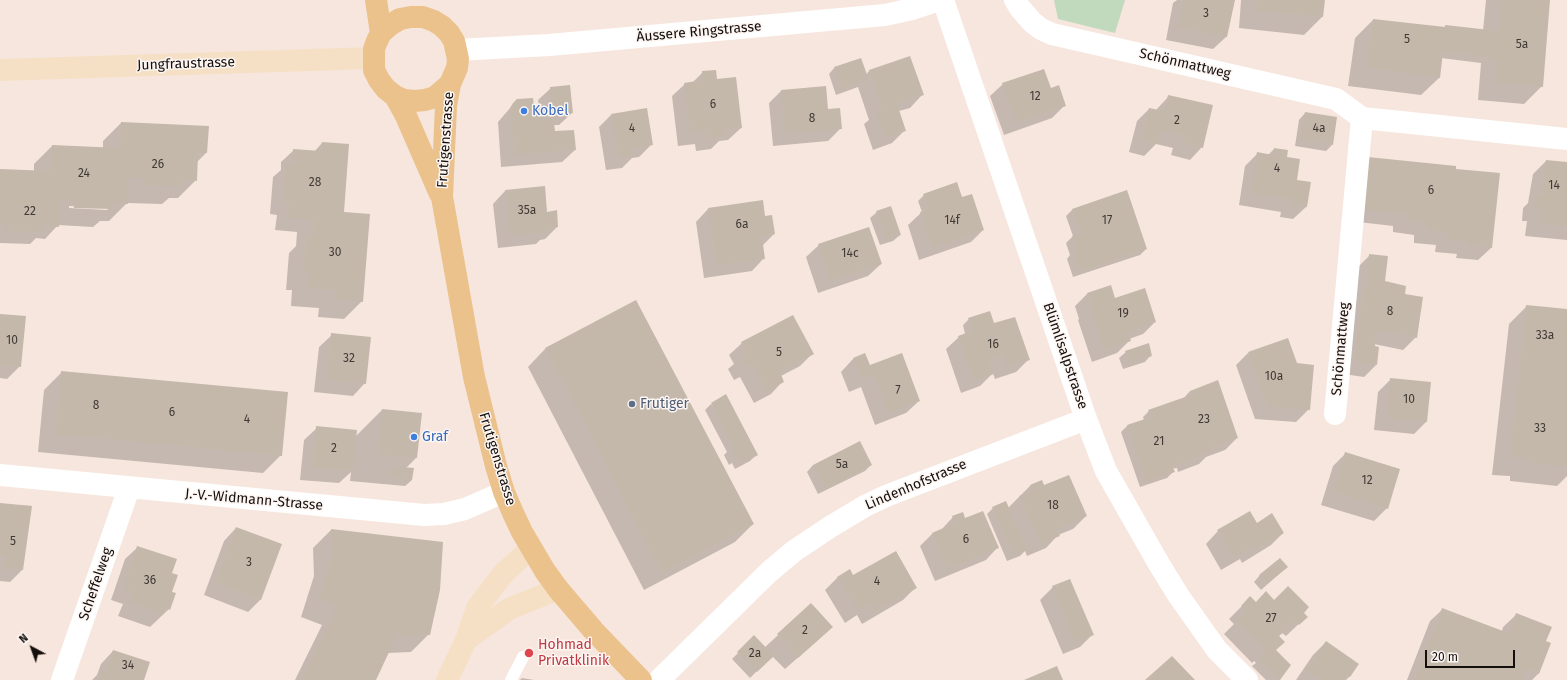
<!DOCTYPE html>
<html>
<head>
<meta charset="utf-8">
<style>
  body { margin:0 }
  #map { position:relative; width:1567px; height:680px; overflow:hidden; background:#f7e6dd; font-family:"Fira Sans",sans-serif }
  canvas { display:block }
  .north { position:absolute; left:12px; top:628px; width:40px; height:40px; -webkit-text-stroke:3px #fcf5f2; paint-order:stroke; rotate:319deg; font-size:11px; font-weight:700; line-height:16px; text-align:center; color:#140f0c }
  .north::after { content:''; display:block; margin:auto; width:14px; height:18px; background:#140f0c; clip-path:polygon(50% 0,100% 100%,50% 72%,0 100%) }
  .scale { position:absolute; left:1425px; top:650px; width:90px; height:18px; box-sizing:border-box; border:2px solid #140f0c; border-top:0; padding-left:5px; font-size:12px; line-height:14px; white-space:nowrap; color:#140f0c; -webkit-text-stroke:3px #fcf5f2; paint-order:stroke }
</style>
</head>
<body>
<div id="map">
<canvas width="1567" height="680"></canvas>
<div class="north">N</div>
<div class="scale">20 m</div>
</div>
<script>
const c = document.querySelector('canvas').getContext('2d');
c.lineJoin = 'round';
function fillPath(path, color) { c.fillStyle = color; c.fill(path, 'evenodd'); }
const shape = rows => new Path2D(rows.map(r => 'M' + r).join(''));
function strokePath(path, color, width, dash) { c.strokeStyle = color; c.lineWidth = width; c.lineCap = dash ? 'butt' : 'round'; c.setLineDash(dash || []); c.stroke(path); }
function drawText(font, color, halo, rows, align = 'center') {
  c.font = font + ' "Fira Sans",sans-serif'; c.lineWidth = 3; c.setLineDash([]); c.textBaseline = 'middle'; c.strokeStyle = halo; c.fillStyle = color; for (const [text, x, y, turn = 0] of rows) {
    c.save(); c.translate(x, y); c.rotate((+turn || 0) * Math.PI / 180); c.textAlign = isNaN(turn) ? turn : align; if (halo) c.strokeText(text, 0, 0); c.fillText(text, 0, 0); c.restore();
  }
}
const green = shape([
  [1054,0,1125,0,1115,33,1058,19]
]);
const shadow = shape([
  [1177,0,1233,1,1226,37,1213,49,1166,40,1173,3],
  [1241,0,1324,0,1322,17,1304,35,1239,28],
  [1486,0,1549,0,1542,86,1524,104,1478,100,1481,63,1441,58,1439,78,1421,95,1348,86,1355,38,1373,20,1443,28,1446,26,1483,31],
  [910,57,922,95,910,108,899,111,905,130,892,143,873,150,864,124,869,120,858,87,836,95,829,74,835,67,866,75,869,71],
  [703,72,716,80,741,128,728,140,719,141,711,149,696,151,695,144,678,146,672,96,685,84,692,83],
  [1003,84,1050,89,1065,105,1052,118,1004,135,990,96],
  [551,88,572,113,559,125,553,125,554,132,575,150,562,162,501,167,498,122,517,100,533,107,539,107,538,100],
  [782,90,827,110,841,128,828,141,773,146,769,103],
  [1169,96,1202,147,1190,160,1171,155,1173,148,1156,144,1144,156,1129,152,1137,121,1149,109,1156,110],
  [1305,113,1332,145,1326,151,1295,146,1299,120],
  [611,115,652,144,639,157,632,158,622,168,606,170,599,127],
  [121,123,206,153,197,162,196,180,178,198,169,198,162,204,127,203,109,221,100,221,93,227,58,225,45,239,36,238,30,244,0,243,0,170,34,171,34,164,52,146,103,148,103,141],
  [69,206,109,208,107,210,69,208],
  [322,143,342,212,362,301,344,319,318,317,319,308,291,306,292,290,286,290,289,253,296,246,297,232,275,230,277,215,270,214,273,177,281,170,281,162,294,150,314,152],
  [1274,149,1286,158,1306,207,1293,219,1280,217,1281,212,1239,205,1245,166,1257,154,1268,155],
  [1546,161,1567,163,1567,240,1525,236,1527,221,1522,221,1523,208,1528,203,1533,174],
  [1454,170,1498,174,1491,248,1478,260,1456,258,1457,254,1435,252,1436,245,1414,243,1414,235,1393,232,1393,226,1350,221,1355,171],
  [505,191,557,227,545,239,540,240,536,244,498,248,493,204],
  [924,195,961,197,983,230,971,242,919,260,908,225,922,212,918,201],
  [708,209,764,217,774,234,762,246,764,258,752,271,704,278,696,222],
  [1072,210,1146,249,1140,255,1073,277,1067,259,1070,255,1066,243,1073,236,1066,216],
  [877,212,900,235,893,241,880,245,870,218],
  [819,245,881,264,868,276,818,293,806,257],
  [1370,255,1384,282,1404,294,1416,337,1403,350,1374,344,1376,365,1364,377,1343,374,1357,268],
  [1087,294,1114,299,1155,322,1143,334,1129,339,1129,341,1117,353,1092,362,1078,320,1079,319,1075,306],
  [636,301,753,524,735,542,644,590,528,367,545,349],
  [1527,306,1567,310,1567,476,1557,486,1510,481,1510,476,1492,475,1509,324],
  [0,315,20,366,7,379,0,378],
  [969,319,993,323,1028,360,1016,372,995,379,993,373,980,386,961,393,946,349,959,337,965,334,963,325],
  [332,335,365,383,353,396,314,392,319,347],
  [742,343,812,354,800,366,781,376,783,381,771,394,754,403,740,377,734,380,728,369,734,364,729,355],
  [1126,352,1151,355,1145,362,1123,369,1119,358],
  [1248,353,1309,409,1296,422,1255,419,1236,365],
  [865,355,869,366,919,401,906,413,875,425,861,387,849,392,841,372,853,359],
  [62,372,281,455,263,473,38,452,44,390],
  [1391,379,1426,422,1414,434,1374,430,1378,392],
  [1190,391,1237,438,1225,450,1206,457,1199,464,1178,472,1177,468,1172,469,1173,472,1167,478,1140,487,1121,432,1127,426,1144,420,1143,417,1149,411,1183,399],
  [711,404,756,455,750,461,735,469,732,463,729,465,724,455,727,452,705,410],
  [382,410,416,458,406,468,412,480,405,486,350,481,351,472,339,483,300,480,304,440,317,428,355,437],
  [1346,453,1387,508,1374,521,1321,505,1333,466],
  [813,465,871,465,865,471,818,494,807,472],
  [1030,486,1044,487,1086,516,1073,529,1058,535,1046,548,1027,556,1025,551,1020,556,1007,561,987,514,993,508,1008,508],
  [0,504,31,506,22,570,10,582,0,581],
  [953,517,965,520,998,547,986,560,935,581,920,546,932,534,941,530],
  [1256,524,1283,533,1271,545,1242,563,1240,559,1221,570,1206,544,1218,531],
  [236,528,261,599,248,612,204,595,224,541],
  [331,530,429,634,411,652,388,653,375,680,295,680,322,625,301,617,314,576,313,548],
  [138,547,171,574,169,609,150,627,118,616,123,604,111,600,125,559],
  [1287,567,1261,590,1254,582,1260,575],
  [850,570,853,576,916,587,903,600,862,624,857,615,845,623,825,590,837,578],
  [1053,587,1092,635,1080,647,1063,654,1040,600],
  [1250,598,1256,603,1274,601,1302,613,1306,617,1286,636,1282,633,1278,637,1275,650,1279,680,1266,680,1252,666,1256,663,1254,661,1252,663,1224,634,1234,624,1229,619],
  [811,605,819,639,785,669,772,656,750,678,732,659,754,637,764,648],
  [1443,609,1502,631,1503,627,1516,615,1545,642,1538,674,1532,680,1407,680,1430,621],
  [1326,642,1358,664,1349,677,1346,680,1296,680,1313,655],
  [113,651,143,680,92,680,97,675,101,664],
  [522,678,534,680,520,680]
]);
const building = shape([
  [1183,0,1235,0,1227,37,1178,28],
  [1257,0,1325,0,1323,17,1256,11],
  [1501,0,1550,0,1543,87,1495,82,1496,59,1443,52,1440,78,1365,68,1373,19,1445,27,1445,25,1499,31],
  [910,56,924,95,897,104,906,131,885,138,876,111,882,109,869,70],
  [861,58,869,80,842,89,834,67],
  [1044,69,1051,88,1059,85,1066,106,1016,123,1002,83],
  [716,70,717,79,736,77,742,128,724,130,725,137,708,139,707,132,690,134,684,83,703,80,702,71],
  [570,85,573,113,553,114,555,131,574,130,576,150,514,155,510,108,513,103,517,99,533,98,534,106,551,104,550,87],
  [826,86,828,109,840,108,842,129,785,134,781,90],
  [1168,95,1213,105,1203,148,1183,143,1185,136,1161,130,1158,144,1141,140,1149,108,1164,111],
  [647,108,653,145,634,148,635,156,618,158,611,114],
  [1305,112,1337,117,1333,145,1300,140],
  [121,122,209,126,207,153,198,153,197,181,182,180,181,187,143,185,143,178,129,178,128,204,113,203,112,209,74,208,74,201,60,201,59,227,44,226,43,232,5,231,5,225,0,224,0,169,51,171,52,145,120,148],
  [322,142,349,144,344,212,370,214,363,302,336,299,336,290,308,288,309,273,303,272,306,234,313,234,314,220,287,218,289,203,282,202,285,164,292,164,293,149,321,151],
  [1274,148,1288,150,1287,157,1300,159,1297,180,1311,182,1307,207,1292,205,1292,200,1251,193,1257,152,1273,155],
  [1368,157,1456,166,1456,169,1500,173,1492,248,1468,246,1469,242,1447,240,1447,233,1426,230,1426,223,1405,220,1405,214,1362,209],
  [1546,160,1567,162,1567,227,1537,223,1539,209,1534,209,1535,195,1540,195],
  [957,182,962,197,972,194,984,230,932,248,920,212,929,209,923,194],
  [545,186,547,212,557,210,558,227,549,228,550,232,510,236,505,190],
  [1127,190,1147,249,1079,272,1073,252,1077,250,1072,236,1080,233,1072,209],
  [763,200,765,216,772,215,775,234,762,237,765,259,716,266,708,208],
  [891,206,901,235,886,240,876,211],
  [869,227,882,264,830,281,818,244],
  [1369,254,1388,256,1385,281,1406,286,1405,294,1423,297,1417,338,1376,330,1375,346,1379,347,1377,365,1355,362,1358,327,1363,287,1366,288],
  [1111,285,1115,298,1145,288,1156,322,1128,332,1131,341,1104,350,1090,306,1091,306,1087,293],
  [636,300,754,524,662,573,545,348],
  [1526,305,1567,309,1567,467,1527,463,1528,459,1510,457],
  [990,311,994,323,1015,317,1030,360,1007,367,1003,355,989,360,994,374,973,381,958,336,972,331,968,318],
  [0,314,26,316,21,367,0,365],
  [793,315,814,354,780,372,784,382,767,391,753,365,747,368,740,356,747,353,741,342],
  [331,333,371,337,366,384,326,380],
  [1288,338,1297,363,1314,365,1310,410,1267,407,1248,352],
  [1149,343,1152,356,1129,364,1125,351],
  [865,353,870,365,902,353,920,401,888,413,874,375,861,380,853,358],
  [61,371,288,392,282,456,55,434],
  [1390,378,1431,382,1427,422,1386,418],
  [1218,380,1238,438,1211,448,1212,452,1172,466,1175,472,1146,482,1127,425,1151,417,1148,410,1191,395,1190,391],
  [726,394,758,455,742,464,739,458,736,459,730,448,733,446,711,403],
  [382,409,422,413,417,458,377,454],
  [316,426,357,430,353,471,312,468],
  [860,441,872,465,825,489,813,465],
  [1345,452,1400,469,1388,509,1333,492],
  [392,466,414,468,412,480,390,478],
  [1069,475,1087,516,1057,529,1060,536,1040,544,1019,496,1032,491,1030,485,1042,480,1044,485],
  [1006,501,1027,550,1013,556,992,507],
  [0,503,32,506,23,570,4,569,5,556,0,555],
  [983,511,999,548,947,570,932,533,955,523,952,516,963,512,965,518],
  [1250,511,1257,523,1272,513,1284,533,1254,551,1252,547,1234,558,1217,530],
  [236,527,282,544,261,600,215,583],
  [331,529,443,542,440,590,430,635,397,635,376,680,301,680,337,606,319,599,331,558],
  [137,546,177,559,172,573,178,575,172,592,176,593,170,610,166,608,163,615,130,603,134,592,123,588],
  [896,551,917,588,875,612,870,604,858,611,837,577,850,569,853,575],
  [1280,558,1288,567,1267,584,1259,575],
  [1070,579,1094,635,1075,643,1052,586],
  [1288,586,1309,607,1304,613,1308,617,1299,625,1295,621,1279,636,1285,642,1276,650,1291,665,1280,680,1278,680,1258,659,1265,651,1235,621,1246,611,1241,606,1250,596,1256,602,1266,591,1274,600],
  [811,603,833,627,798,658,777,634],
  [1442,608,1508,633,1516,613,1552,627,1546,641,1551,643,1539,674,1527,669,1523,680,1414,680],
  [754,635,774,656,757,672,737,652],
  [1326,641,1359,664,1350,677,1347,675,1344,680,1320,680,1306,670],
  [113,650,150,662,144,680,98,680,101,670,106,672],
  [1172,656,1195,680,1145,680],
  [1057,666,1063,680,1024,680]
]);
const lane = shape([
  [511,680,523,657]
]);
const street = shape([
  [943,0,1086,419,1106,471,1159,564,1178,595,1217,650,1247,680],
  [1015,0,1020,8,1032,22,1041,29,1052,34,1336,99,1362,118,1567,139],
  [457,50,549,45,885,15,912,9,939,0],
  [1335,414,1362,118],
  [0,475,424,515,444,514,465,509,504,492],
  [62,680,129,488],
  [659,680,769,572,794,551,830,527,865,506,886,496,1086,419]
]);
const secondary = shape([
  [0,70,373,58],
  [466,640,509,609,558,589],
  [447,680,466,640,477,608,503,574,531,548]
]);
const primary = shape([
  [376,0,381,33],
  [450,84,435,97,425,100,414,101,404,100,395,96,386,89,379,80,374,70,374,49,377,41,381,33,390,25,400,19,411,17,423,17,434,21,442,26,449,33,454,41,458,59,457,68,450,84,446,106,442,197,474,377,496,466,504,492,513,513,522,532,545,571,558,589,593,630,641,680],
  [395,96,406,116,440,194]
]);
const markers = [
  [524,111,4,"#3f7fe0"],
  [632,404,4,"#5c6f8a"],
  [414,437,4,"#3f7fe0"],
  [529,653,5,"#e0444e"]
];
const numberNames = [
  ["3",1206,14],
  ["5",1407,40],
  ["5a",1522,45],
  ["12",1035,97],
  ["6",713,105],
  ["8",812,119],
  ["2",1177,121],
  ["4",632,129],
  ["4a",1319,129],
  ["26",158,165],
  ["4",1277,169],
  ["24",84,174],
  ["28",315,183],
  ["14",1554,186],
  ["6",1431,191],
  ["35a",527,211],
  ["22",30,212],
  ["14f",952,221],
  ["17",1107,221],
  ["6a",742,225],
  ["30",335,253],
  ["14c",850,254],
  ["8",1390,312],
  ["19",1123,314],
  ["33a",1545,336],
  ["10",12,341],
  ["16",993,345],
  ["5",779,353],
  ["32",349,359],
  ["10a",1274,377],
  ["7",898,391],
  ["10",1409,400],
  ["8",96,406],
  ["6",172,413],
  ["4",247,420],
  ["23",1204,420],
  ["33",1540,429],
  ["21",1159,442],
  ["2",334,449],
  ["5a",842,465],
  ["12",1367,481],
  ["18",1053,506],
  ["6",966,540],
  ["5",13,542],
  ["3",249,563],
  ["36",150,581],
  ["4",877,582],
  ["27",1271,619],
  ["2",805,631],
  ["2a",755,654],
  ["34",128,666]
];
const streetNames = [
  ["Äussere Ringstrasse",699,32,-5],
  ["Jungfraustrasse",186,64,-2],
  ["Schönmattweg",1185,64,13],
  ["Frutigenstrasse",446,140,-86],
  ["Schönmattweg",1341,349,-85],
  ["Blümlisalpstrasse",1065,356,71],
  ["Frutigenstrasse",497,459,73],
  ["Lindenhofstrasse",916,485,-23],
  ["J.-V.-Widmann-Strasse",254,500,5],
  ["Scheffelweg",96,584,-71]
];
const shopNames = [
  ["Kobel",532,111],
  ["Graf",422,437]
];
const serviceNames = [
  ["Frutiger",640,404]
];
const healthNames = [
  ["Hohmad",538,645],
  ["Privatklinik",538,661]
];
fillPath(green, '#c1d9bc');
fillPath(shadow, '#0003');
fillPath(building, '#c4b8ab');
strokePath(lane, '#fff', 12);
strokePath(street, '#fff', 22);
strokePath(secondary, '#f5e0c6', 22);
strokePath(primary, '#ebc28c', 22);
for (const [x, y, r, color] of markers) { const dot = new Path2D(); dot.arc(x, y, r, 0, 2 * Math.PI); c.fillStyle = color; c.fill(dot); strokePath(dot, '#fcf5f2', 1.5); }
drawText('12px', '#403934', null, numberNames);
drawText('14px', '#140f0c', '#fcf5f2', streetNames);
drawText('14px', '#366cbe', '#fcf5f2', shopNames, 'left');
drawText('14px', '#4e5e75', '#fcf5f2', serviceNames, 'left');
drawText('14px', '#be3a42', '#fcf5f2', healthNames, 'left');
</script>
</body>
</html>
